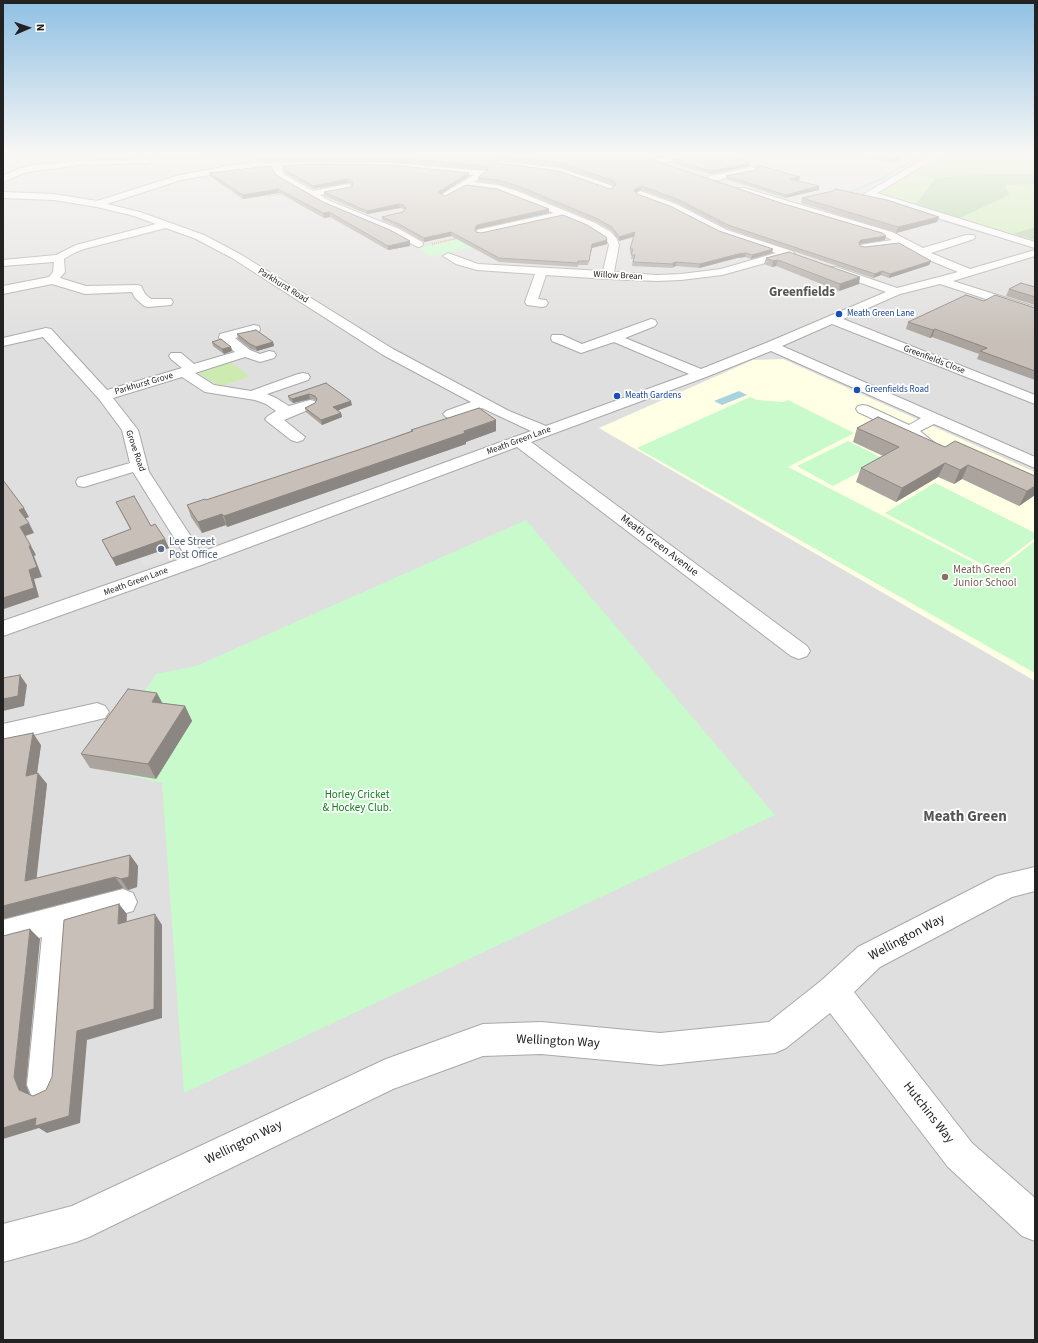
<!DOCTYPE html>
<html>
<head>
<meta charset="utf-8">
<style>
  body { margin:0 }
  #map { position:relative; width:1038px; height:1343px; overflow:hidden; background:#f2efe9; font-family:"Source Sans 3",sans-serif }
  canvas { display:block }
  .frame { position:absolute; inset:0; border:4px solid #222; pointer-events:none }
  .north { position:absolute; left:8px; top:8px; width:40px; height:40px; -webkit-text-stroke:3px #fff; paint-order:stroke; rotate:88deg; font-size:11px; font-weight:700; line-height:16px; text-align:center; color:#222 }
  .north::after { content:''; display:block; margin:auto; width:14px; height:18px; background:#222; clip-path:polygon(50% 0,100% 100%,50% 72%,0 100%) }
</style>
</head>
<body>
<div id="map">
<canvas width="1038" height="1343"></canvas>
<div class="frame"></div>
<div class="north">N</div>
</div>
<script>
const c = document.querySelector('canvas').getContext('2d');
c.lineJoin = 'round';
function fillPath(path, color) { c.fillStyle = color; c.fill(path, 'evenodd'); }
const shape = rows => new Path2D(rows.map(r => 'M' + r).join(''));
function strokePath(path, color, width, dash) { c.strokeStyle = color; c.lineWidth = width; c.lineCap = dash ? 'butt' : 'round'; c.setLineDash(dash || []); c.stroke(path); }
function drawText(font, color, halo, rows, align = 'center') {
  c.font = font + ' "Source Sans 3",sans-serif'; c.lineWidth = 3.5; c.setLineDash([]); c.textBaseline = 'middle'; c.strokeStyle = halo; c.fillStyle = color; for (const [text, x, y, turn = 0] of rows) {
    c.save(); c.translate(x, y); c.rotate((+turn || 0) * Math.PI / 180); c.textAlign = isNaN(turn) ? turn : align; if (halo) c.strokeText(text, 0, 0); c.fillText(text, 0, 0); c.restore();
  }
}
const residential = shape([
  [3,154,1035,154,1035,1340,3,1340]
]);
const education = shape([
  [783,359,1035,472,1035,681,599,428,753,360]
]);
const grass = shape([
  [948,155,1035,156,1035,174,981,174,936,178,915,205,877,194],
  [1035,184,1035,227,1013,234,960,218,1009,195,1006,185],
  [229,361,249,375,248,377,222,386,216,384,199,373,201,369]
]);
const forest = shape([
  [226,154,200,156,190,160,175,159,177,156,109,155],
  [981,174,1035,174,1035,184,1006,185,1009,195,960,218,915,205,936,178],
  [1035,227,1035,240,1013,234]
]);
const park = shape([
  [478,234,502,240,432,257,417,248],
  [750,397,757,400,784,402,788,400,854,433,788,467,994,573,1035,541,1035,673,637,448],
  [848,441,884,459,833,486,797,466],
  [935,483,1035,533,1035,538,993,570,885,513],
  [526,520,775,815,184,1093,162,783,95,768,156,674,196,666]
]);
const parking = shape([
  [166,550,170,557,145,566,141,559]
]);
const water = shape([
  [739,391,747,395,722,405,714,401]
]);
const stream = shape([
  [920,154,922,155,883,180,852,192,857,193,857,195,848,192,881,178,920,154],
  [929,215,931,215,991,234,988,235,929,217,929,215]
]);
const pathFar1 = shape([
  [3,158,14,156],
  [160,159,205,157],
  [266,194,270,196,282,194]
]);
const path = shape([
  [432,244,459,238]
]);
const minor = shape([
  [681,154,699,154,656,164,652,162,653,160,681,154],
  [932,154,943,154,877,193,1035,242,1035,248,866,196,864,194,932,154],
  [147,159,150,159,151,161,150,163,81,165,34,171,24,173,3,182,3,176,18,169,34,165,81,161,147,159],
  [498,161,560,168,613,186,614,188,610,191,559,173,501,165,498,165,497,163,498,161],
  [313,162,391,163,486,171,487,173,486,175,482,175,481,178,473,182,498,185,517,191,595,223,611,232,617,239,619,245,614,272,657,275,681,274,721,269,776,253,719,234,670,208,637,196,635,194,640,191,676,204,727,230,792,251,795,254,794,256,787,257,722,275,681,280,657,281,608,279,546,275,538,299,546,300,548,303,546,306,542,307,527,305,525,302,535,274,477,270,456,264,443,256,448,253,478,264,603,271,609,245,607,240,587,227,563,217,481,235,477,234,476,232,477,230,554,213,497,191,466,187,448,197,445,198,440,195,474,175,391,167,281,168,284,174,313,191,348,184,351,185,352,187,351,189,320,195,330,201,399,229,422,242,423,244,422,246,418,247,391,233,324,205,278,178,272,168,227,172,181,180,107,204,140,212,204,235,240,254,393,349,509,411,546,426,689,374,614,342,581,353,552,341,551,338,552,335,562,335,582,344,651,319,655,320,657,323,655,326,625,338,701,369,766,343,886,292,828,271,826,269,828,267,836,267,897,288,958,272,929,260,901,245,864,250,860,249,859,247,860,245,892,240,884,236,738,192,737,190,738,188,744,188,892,232,923,248,966,235,974,235,975,237,974,239,931,253,970,269,1035,250,1035,256,953,281,1035,307,1035,315,940,284,900,294,843,319,1035,395,1035,404,832,324,782,346,1035,457,1035,468,934,424,920,431,943,450,941,453,935,455,929,453,905,434,858,412,856,409,858,406,863,405,868,406,909,425,921,418,771,351,706,377,531,442,807,646,810,651,807,656,799,659,791,656,517,447,204,564,3,636,3,621,186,557,133,472,84,487,78,486,76,482,78,478,130,463,122,430,99,399,43,337,3,346,3,338,46,328,51,329,107,390,182,368,171,359,169,356,171,353,181,353,194,364,235,352,220,340,219,337,220,334,254,325,259,326,260,329,259,332,235,338,250,350,260,354,269,351,274,352,276,355,274,358,260,362,245,357,195,373,214,385,251,391,298,374,303,373,308,374,310,377,308,380,267,394,276,398,289,406,310,400,315,401,317,404,315,407,284,420,305,437,303,440,297,442,291,440,268,422,265,419,268,416,276,411,266,404,255,400,205,392,182,377,113,398,138,430,149,472,201,552,531,431,482,408,451,419,446,417,443,414,446,411,471,402,383,355,232,258,196,239,166,228,84,249,74,253,64,259,65,272,60,278,86,286,137,285,141,286,145,294,151,299,171,299,173,302,171,305,148,307,144,306,135,298,132,292,85,294,52,284,3,294,3,286,49,277,53,272,54,262,3,266,3,260,56,255,76,245,156,224,134,216,97,207,54,200,3,198,3,192,54,194,97,201,176,176,227,166,252,163,313,162],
  [752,167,755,168,756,170,755,172,709,182,705,179,709,176,752,167],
  [97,703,105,706,109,712,105,718,3,742,3,724,97,703],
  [1035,867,1035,891,1012,897,880,967,854,992,972,1143,1035,1198,1035,1241,1022,1236,948,1167,830,1013,786,1048,775,1053,660,1065,541,1054,483,1056,393,1089,89,1237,76,1242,3,1262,3,1224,72,1206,386,1059,483,1024,541,1022,660,1033,769,1022,822,980,858,947,997,876,1035,867],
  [123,889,133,893,137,902,133,911,72,929,61,1085,56,1097,44,1102,32,1097,27,1085,42,937,3,948,3,920,123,889]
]);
const wall = shape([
  [256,154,635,154,781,203,886,236,885,240,860,244,860,246,865,247,931,261,929,265,889,278,881,275,873,278,728,229,677,203,641,190,636,192,637,194,719,231,772,253,751,259,745,257,737,258,699,268,676,266,673,267,673,268,632,266,633,259,631,259,632,253,630,253,630,249,634,237,619,241,612,231,596,222,518,190,498,184,478,181,478,178,487,172,488,171,486,170,391,162,257,161],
  [498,160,560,167,613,185,614,186,610,189,498,163,497,161],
  [646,154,673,154,657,158],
  [845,154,895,154,898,160,893,163],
  [672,160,750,163,750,166,710,174,671,163],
  [757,165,800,177,799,180,796,181,819,186,819,190,785,198,726,179,726,176,756,170,757,169],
  [283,166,469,173,469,176,441,194,445,196,549,209,549,213,477,229,476,230,476,232,481,233,607,244,592,248,588,265,578,265,578,267,499,262,451,236,424,242,400,228,382,220,382,217,403,212,405,210,403,209,400,208,367,214,324,196,324,192,351,187,352,185,351,184,348,183,313,189,285,173,283,169],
  [209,173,276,175,323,202,410,241,410,246,388,250,330,217,324,218,279,193,243,199,210,176],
  [802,198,939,217,937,222,896,233,801,203],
  [789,252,859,284,839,291,776,266,772,267,764,264,766,258],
  [1035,287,1035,305,1006,296,1009,289],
  [984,301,1035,308,1035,380,977,359,979,354,932,337,930,338,906,329,908,322],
  [237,334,273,342,274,346,257,351,251,349,238,339],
  [212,342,231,347,232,351,224,354,213,346],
  [326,383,352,405,338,410,341,413,342,417,322,425,306,412,305,408,315,403,316,400,310,399,293,403,289,400,288,396],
  [878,417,1035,495,1019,506,962,479,954,484,938,477,896,502,856,482,861,468,883,456,853,442,857,428],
  [496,420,496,431,466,442,466,444,227,527,226,525,202,533,191,517,187,505,206,500,358,450,411,431,411,430],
  [116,502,151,526,169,548,116,566,106,548,102,540,130,529,120,510],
  [162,703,185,706,192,721,156,779,90,768,81,754],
  [3,739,41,745,37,773,38,773,47,784,36,878,130,855,138,866,137,887,128,890,123,888,3,919]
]);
const shadedWall = shape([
  [660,154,673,154,657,158,657,155],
  [899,156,898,160,893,163,894,159],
  [750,163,750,166,710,174,711,171],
  [469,173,469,176,439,196,438,192],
  [800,177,799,180,789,183,790,179],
  [347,179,348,183,313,189,313,186],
  [641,186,641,190,634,194,634,190],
  [819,186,819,190,785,198,786,195],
  [278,189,279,193,243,199,243,195],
  [399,204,400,208,367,214,367,211],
  [549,209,549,213,477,229,475,231,475,228,477,225],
  [329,212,330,217,324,218,323,213],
  [939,217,937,222,896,233,898,227],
  [451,232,451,236,424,242,424,238],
  [635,232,635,236,619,241,619,237],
  [886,236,885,240,860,244,858,246,859,242,861,240],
  [607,240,607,244,592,248,588,265,589,261,592,244],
  [410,241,410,246,388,250,388,246],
  [773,249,772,253,751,259,752,255],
  [746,253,745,257,737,258,699,268,700,264,738,254],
  [778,260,776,266,772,267,773,261],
  [931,261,929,265,889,278,890,274],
  [676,262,676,266,673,267,673,263],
  [882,271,881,275,873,278,875,274],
  [860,277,859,284,839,291,840,284],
  [935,329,932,337,930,338,933,330],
  [273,342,274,346,257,351,256,347],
  [231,347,232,351,224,354,222,349],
  [309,394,310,399,293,403,292,399],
  [351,401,352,405,334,412,333,407],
  [341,413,342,417,322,425,321,420],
  [496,420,496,431,466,442,466,444,227,527,224,516],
  [945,463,938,477,896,502,902,488],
  [968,465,962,479,954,484,960,470],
  [1035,486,1035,495,1019,506,1027,491],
  [24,508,29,517,24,519,19,510],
  [222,514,226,525,202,533,198,522],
  [29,523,34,533,25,536,20,527],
  [165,539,169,548,116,566,112,558],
  [29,546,31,546,36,555,34,556,42,577,34,579,39,597,4,609,3,607,3,598,29,570],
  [20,675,27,685,24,706,3,711,3,699],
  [157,693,165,708,152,702],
  [185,706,192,721,156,779,148,764],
  [33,733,41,745,35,787,26,776],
  [38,773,47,784,35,892,25,881],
  [130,855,138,866,137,887,128,890,121,879],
  [115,877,123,888,3,919,3,906],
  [119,904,127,914,126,935,118,924],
  [155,914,162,925,162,1018,87,1040,80,1123,47,1133,39,1128,3,1139,3,1128,36,1118,77,1031],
  [30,929,40,939,26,1085,31,1098,19,1090,14,1077]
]);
const building = shape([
  [256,154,635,154,781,203,882,233,886,236,861,240,859,242,860,246,865,247,899,243,931,261,890,274,882,271,875,274,728,225,677,199,641,186,634,190,637,194,670,206,719,231,773,249,752,255,746,253,738,254,700,264,676,262,673,263,673,264,633,262,635,255,631,255,633,249,630,249,635,232,619,237,612,227,596,218,518,186,498,180,478,178,483,173,487,172,488,169,486,166,391,158,256,158,256,154],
  [498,156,561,163,614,181,616,185,610,189,559,171,498,163,496,159,498,156],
  [691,154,723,154,750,163,711,171,672,160,691,154],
  [870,154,895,154,899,156,894,159,870,154],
  [312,164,391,165,469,173,438,192,445,196,466,185,497,189,549,209,477,225,475,228,476,232,481,233,563,215,587,225,606,237,607,240,592,244,589,261,578,261,578,263,499,258,451,232,424,238,399,224,382,217,403,212,406,208,403,205,399,204,367,211,324,192,351,187,353,184,351,180,347,179,313,186,285,170,283,166,312,164],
  [757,165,800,177,790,179,819,186,786,195,726,176,756,170,758,167,757,165],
  [270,166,276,175,323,202,390,230,410,241,388,246,329,212,323,213,278,189,243,195,209,173,270,166],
  [835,189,887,200,939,217,898,227,802,198,833,191,835,189],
  [789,252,860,277,840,284,778,260,773,261,766,258,789,252],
  [1021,283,1035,287,1035,297,1009,289,1021,283],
  [966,295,984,301,995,295,1035,308,1035,371,980,351,987,348,935,329,933,330,908,322,966,295],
  [256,330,273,342,256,347,250,344,237,334,256,330],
  [221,339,231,347,222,349,212,342,221,339],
  [326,383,351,401,333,407,341,413,321,420,305,408,315,403,317,399,315,396,309,394,292,399,288,396,326,383],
  [479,408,496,420,464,431,465,433,224,516,222,514,198,522,187,505,205,499,206,500,358,450,413,431,411,430,479,408],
  [878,417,945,447,955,441,1035,476,1035,486,1027,491,968,465,960,470,945,463,902,488,861,468,899,447,857,428,878,417],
  [3,480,24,508,19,510,29,523,20,527,31,546,29,546,37,567,29,570,34,588,3,598,3,480],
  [134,496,151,526,155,524,165,539,112,558,102,540,131,529,116,502,134,496],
  [20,675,18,696,3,699,3,678,20,675],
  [128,689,157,693,152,702,185,706,148,764,81,754,128,689],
  [33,733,26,776,38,773,25,881,130,855,129,877,121,879,115,877,3,906,3,739,33,733],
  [119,904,118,924,155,914,154,1009,77,1031,69,1116,35,1126,36,1118,3,1128,3,936,30,929,14,1077,19,1090,33,1096,46,1090,52,1077,64,920,119,904]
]);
const markers = [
  [839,314,4,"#1a4fb4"],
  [857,390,4,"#1a4fb4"],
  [617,396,4,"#1a4fb4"],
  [161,549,4,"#5c6f8a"],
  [945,577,4,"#8d6e63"]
];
const farStreetnames = [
  ["Willow Brean",618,276,3],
  ["Parkhurst Road",283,286,32],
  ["Greenfields Close",934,360,21],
  ["Parkhurst Grove",144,384,-16],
  ["Meath Green Lane",519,441,-20],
  ["Grove Road",135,451,71],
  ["Meath Green Lane",136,582,-20]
];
const farTransitnames = [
  ["Meath Green Lane",847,314],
  ["Greenfields Road",865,390],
  ["Meath Gardens",625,396]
];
const serviceNames = [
  ["Lee Street",169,543],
  ["Post Office",169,556]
];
const streetNames = [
  ["Meath Green Avenue",659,546,37]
];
const educationNames = [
  ["Meath Green",953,571],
  ["Junior School",953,584]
];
const parkNames = [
  ["Horley Cricket",357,796],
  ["& Hockey Club.",357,809]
];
const farDistrictnames = [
  ["Greenfields",802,293]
];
const nearStreetnames = [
  ["Wellington Way",907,938,-28],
  ["Wellington Way",558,1042,3],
  ["Hutchins Way",928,1113,52],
  ["Wellington Way",244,1143,-26]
];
const districtNames = [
  ["Meath Green",965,818]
];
fillPath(residential, '#e0dfdf');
fillPath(education, '#ffffe5');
fillPath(grass, '#cdebb0');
fillPath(forest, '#add19e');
fillPath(park, '#c8facc');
fillPath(parking, '#e2e2e2');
fillPath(water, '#aad3df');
fillPath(stream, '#aad3df');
strokePath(minor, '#a9a9a9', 2);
strokePath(pathFar1, '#fa8072', 1, [1, 1]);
strokePath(path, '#fa8072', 1.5, [1, 1]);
fillPath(minor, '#fff');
fillPath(wall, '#aba49e');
fillPath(shadedWall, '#8b8681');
fillPath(building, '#c7bfb8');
strokePath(building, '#8b8681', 1);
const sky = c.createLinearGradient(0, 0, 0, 342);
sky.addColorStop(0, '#8fc0e4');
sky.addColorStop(0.45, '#f9f8f5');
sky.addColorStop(1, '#f9f8f500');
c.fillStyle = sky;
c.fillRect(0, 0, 1038, 342);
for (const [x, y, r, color] of markers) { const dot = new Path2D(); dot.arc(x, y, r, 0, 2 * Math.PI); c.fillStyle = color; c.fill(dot); strokePath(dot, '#fff', 1.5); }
drawText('9px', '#222', '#fff', farStreetnames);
drawText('9px', '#164399', '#fff', farTransitnames, 'left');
drawText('11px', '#4e5e75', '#fff', serviceNames, 'left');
drawText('11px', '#222', '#fff', streetNames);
drawText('11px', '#785e54', '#fff', educationNames, 'left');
drawText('11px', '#0c8416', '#fff', parkNames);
drawText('bold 13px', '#555', '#fff', farDistrictnames);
drawText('13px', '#222', '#fff', nearStreetnames);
drawText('bold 15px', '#555', '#fff', districtNames);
</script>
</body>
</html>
